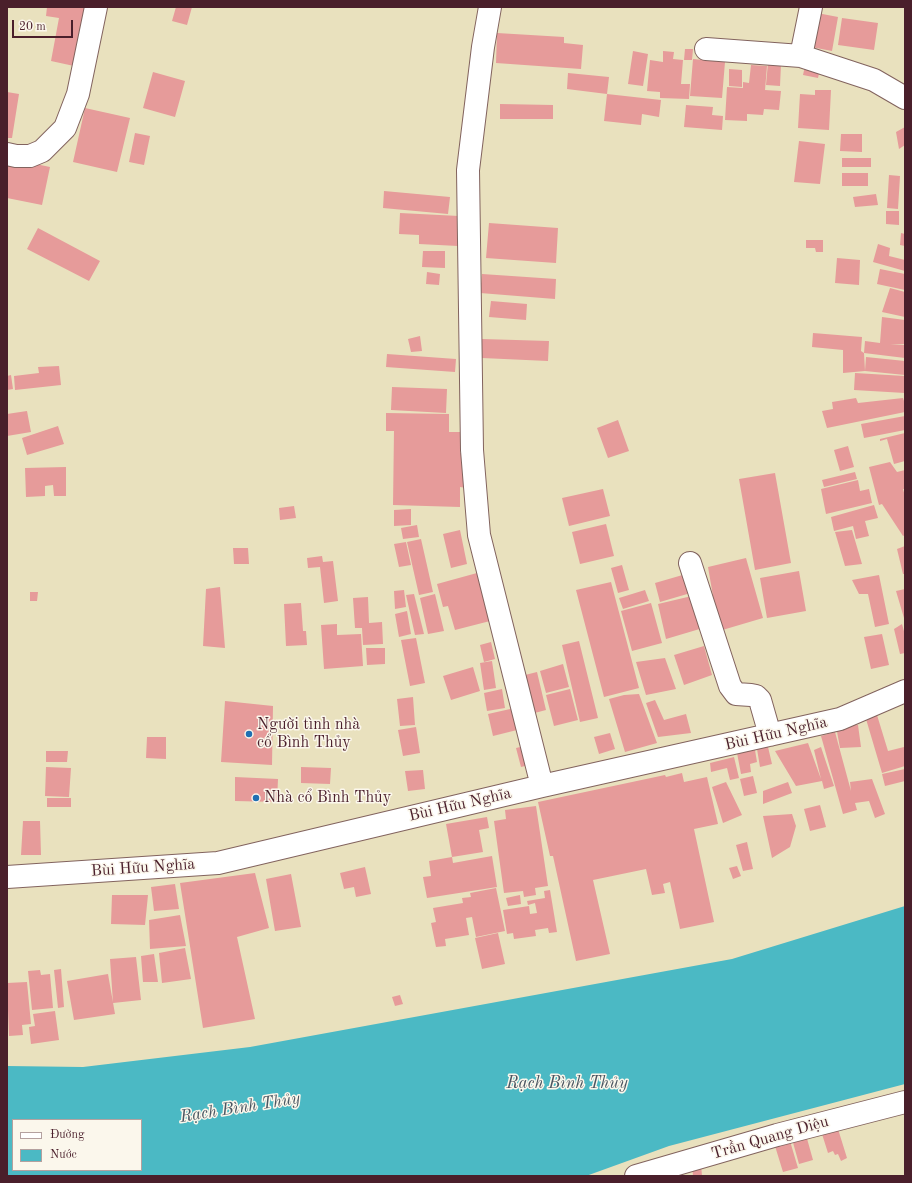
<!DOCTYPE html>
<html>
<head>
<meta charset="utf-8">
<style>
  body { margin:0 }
  #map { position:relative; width:912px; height:1183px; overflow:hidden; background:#e9e1be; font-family:"Old Standard TT",serif }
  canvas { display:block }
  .frame { position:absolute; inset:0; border:8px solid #4a1f2b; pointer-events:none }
  .legend { position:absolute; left:12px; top:1119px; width:130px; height:52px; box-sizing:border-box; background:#fbf7ec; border:1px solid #b4a19f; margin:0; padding:5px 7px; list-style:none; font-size:12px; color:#4a1f2b }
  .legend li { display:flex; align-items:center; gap:8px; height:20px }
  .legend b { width:20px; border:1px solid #b4a19f }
  .scale { position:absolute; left:12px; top:20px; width:61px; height:18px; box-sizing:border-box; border:2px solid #4a1f2b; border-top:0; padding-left:5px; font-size:12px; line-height:14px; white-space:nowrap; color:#4a1f2b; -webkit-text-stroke:3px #fbf7ec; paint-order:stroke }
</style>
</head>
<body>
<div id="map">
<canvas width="912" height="1183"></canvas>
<div class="frame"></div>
<ul class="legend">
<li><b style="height:5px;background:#fff"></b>Đường</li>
<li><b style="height:11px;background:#4bb9c4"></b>Nước</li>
</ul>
<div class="scale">20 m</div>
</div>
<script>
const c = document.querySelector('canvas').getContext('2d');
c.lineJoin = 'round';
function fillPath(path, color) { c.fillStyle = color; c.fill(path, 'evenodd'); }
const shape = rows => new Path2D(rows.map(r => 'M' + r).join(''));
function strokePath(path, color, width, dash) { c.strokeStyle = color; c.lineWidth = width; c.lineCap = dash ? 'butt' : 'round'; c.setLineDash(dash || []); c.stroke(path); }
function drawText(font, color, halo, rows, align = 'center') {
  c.font = font + ' "Old Standard TT",serif'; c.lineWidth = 3; c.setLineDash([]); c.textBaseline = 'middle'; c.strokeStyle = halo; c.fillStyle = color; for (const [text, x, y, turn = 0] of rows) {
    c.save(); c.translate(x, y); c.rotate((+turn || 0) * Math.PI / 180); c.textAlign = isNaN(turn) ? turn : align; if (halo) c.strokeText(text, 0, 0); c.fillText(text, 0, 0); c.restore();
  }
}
const water = shape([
  [905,906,905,1084,669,1146,586,1176,7,1176,7,1066,83,1067,250,1047,732,959],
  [13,1120,141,1120,141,1170,13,1170]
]);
const building = shape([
  [47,7,85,7,74,66,51,61,59,18,46,16],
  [176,7,192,7,187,25,172,21],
  [812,12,838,17,832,51,806,46],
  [842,18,878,23,874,50,838,45],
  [497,33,564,37,564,43,583,45,581,69,496,63],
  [685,49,693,49,692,60,684,60],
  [633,51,648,54,643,86,628,84],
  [663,51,674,52,673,59,683,60,681,84,690,84,689,99,660,98,660,92,647,91,650,60,663,62],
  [693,59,725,62,722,98,690,96],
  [806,61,821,64,818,78,803,75],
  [768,63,781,64,780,86,766,85],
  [751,65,767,66,765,90,781,91,779,110,764,109,763,115,747,114,747,121,725,120,727,87,743,88,743,82,749,83],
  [729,69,742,70,742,87,729,86],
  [153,72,185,81,175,117,143,108],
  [568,73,609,77,607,94,567,89],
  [815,90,831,90,829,130,798,128,800,94,815,95],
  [7,92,19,94,12,138,7,138],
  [607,94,661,100,659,117,642,114,641,125,604,121],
  [500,104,553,105,553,119,500,119],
  [686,105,713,107,712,115,723,116,722,130,684,127],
  [85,108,130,118,117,172,73,162],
  [905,127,905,145,899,149,896,132],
  [135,133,150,136,144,165,129,162],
  [841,134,862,134,862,152,840,151],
  [799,141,825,144,820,184,794,182],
  [7,158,50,167,42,205,7,198],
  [842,158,871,158,871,167,842,167],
  [842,173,868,173,868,186,842,186],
  [889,175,900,176,898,209,887,208],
  [384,191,450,197,448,214,383,208],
  [876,194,878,205,855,207,853,197],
  [886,211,899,211,899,225,886,224],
  [400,213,459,216,458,246,419,244,419,235,399,234],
  [489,223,558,228,556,263,486,258],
  [38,228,100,261,89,281,27,249],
  [901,233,905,234,905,246,900,245],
  [806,240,823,240,823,252,816,252,815,248,806,248],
  [878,244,890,248,889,256,905,260,905,271,873,262],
  [423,251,445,251,445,268,422,267],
  [837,258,860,260,859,285,835,283],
  [880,269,905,274,905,290,877,284],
  [427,272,440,274,439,285,426,284],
  [482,274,556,279,555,299,480,293],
  [890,288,905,292,905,317,882,312],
  [491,301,527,304,526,320,489,317],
  [882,317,905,320,905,344,890,344,905,345,905,358,864,353,865,341,880,343],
  [813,333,862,337,861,351,864,353,865,371,866,357,905,361,905,375,865,371,843,373,843,350,812,347],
  [420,336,422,351,411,352,408,339],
  [482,339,549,341,548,361,482,358],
  [387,354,456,359,455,372,386,367],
  [59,366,61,385,15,390,14,376,39,373,38,367],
  [855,373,905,376,905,393,854,390],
  [11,375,13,389,7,390,7,376],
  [392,387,447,389,446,413,391,410],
  [856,398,858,403,903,398,905,404,905,412,827,428,822,411,833,409,832,402],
  [27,411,31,432,7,436,7,414],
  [386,413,449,414,449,432,460,432,460,453,463,453,467,488,460,487,460,507,393,505,394,431,386,431],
  [905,416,905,430,864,438,861,424],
  [618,420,629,451,608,458,597,428],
  [58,426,64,444,27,455,22,438],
  [905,433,905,461,894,464,887,439,880,441,880,439],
  [848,446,854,467,840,471,834,450],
  [890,462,897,472,905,470,905,489,903,489,905,496,905,535,903,536,882,504,879,505,869,467],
  [66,467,66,496,54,496,53,485,45,486,45,496,26,497,25,468],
  [855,472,857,479,824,487,822,480],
  [775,473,791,563,755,570,739,479],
  [858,480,860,491,869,489,872,503,826,514,821,489],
  [603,489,610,516,569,526,562,498],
  [874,505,878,518,865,521,869,536,856,539,853,526,834,531,831,517],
  [294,506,296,518,280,520,279,508],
  [411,509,411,525,394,526,394,510],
  [606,524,614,556,580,564,572,532],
  [417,525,419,537,403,539,401,528],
  [460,530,467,564,451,568,443,534],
  [852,530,862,564,845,566,835,532],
  [421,539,433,592,419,595,407,542],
  [406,542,411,565,399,567,394,544],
  [905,546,905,574,903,574,897,549],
  [233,548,248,548,249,564,234,564],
  [322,556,323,562,333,561,338,601,324,603,320,567,308,568,307,558],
  [746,558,763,618,719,631,708,567],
  [622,565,629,590,618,593,611,568],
  [799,571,806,611,767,618,760,578],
  [477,573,490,621,455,630,448,606,443,607,437,584],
  [686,574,694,592,660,602,655,583],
  [879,575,889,624,875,627,868,594,859,594,852,580],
  [611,582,639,688,604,697,576,590],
  [220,587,225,648,203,646,206,589],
  [905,589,905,617,904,618,896,591],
  [404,590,406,607,395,609,394,591],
  [645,590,649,601,623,609,619,598],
  [30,592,38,592,37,601,30,601],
  [414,594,424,634,415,635,406,595],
  [435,594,444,631,428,634,420,598],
  [696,595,703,628,666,639,658,604],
  [368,597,369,623,382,622,383,644,363,645,362,628,355,628,353,598],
  [301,603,303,631,306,631,307,645,286,646,284,604],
  [651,603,662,643,632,651,621,611],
  [407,611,411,634,399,637,395,614],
  [337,624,337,635,361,634,363,666,324,669,321,625],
  [902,624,905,635,905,653,900,654,894,629],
  [882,634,889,665,871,669,864,637],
  [416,638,425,683,410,686,401,640],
  [579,641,598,718,580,722,562,645],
  [491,642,495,659,484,662,480,645],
  [704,646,712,675,684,685,674,655],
  [366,648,385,648,385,664,367,665],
  [665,658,676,689,646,695,636,662],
  [492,661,496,688,484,690,480,663],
  [563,664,569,687,546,693,540,671],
  [473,667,480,691,451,700,443,676],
  [537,672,546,710,527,715,517,677],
  [502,689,505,708,487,711,484,693],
  [570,689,578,720,554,726,546,695],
  [639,694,657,743,625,752,609,699,624,695],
  [413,697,415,725,400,726,397,699],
  [655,700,664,720,686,714,691,733,658,737,646,703],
  [225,701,273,706,272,765,221,762],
  [519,707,525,728,493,736,488,714],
  [877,715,888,751,904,747,905,766,882,773,866,719],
  [858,725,861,747,840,748,836,726],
  [416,727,420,753,403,756,398,730],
  [835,732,851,791,850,782,872,779,885,814,875,818,869,801,855,803,857,810,843,814,821,736],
  [610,733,615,749,599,754,594,737],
  [147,737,166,737,166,759,146,758],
  [808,743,821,779,814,750,821,747,834,786,824,789,822,781,796,786,775,751],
  [528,745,533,764,521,767,516,748],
  [768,747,772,764,760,767,757,749],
  [755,750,757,762,750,764,751,772,741,774,737,753],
  [46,751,68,751,67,762,46,762],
  [734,757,739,778,730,780,727,768,711,772,710,763],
  [46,767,71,768,69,797,45,796],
  [301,767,331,768,330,784,301,783],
  [905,769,905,781,885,786,882,774],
  [423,770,425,789,408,791,405,771],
  [682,773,684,782,707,777,718,824,694,829,714,922,680,929,670,882,663,884,665,893,652,895,646,869,593,880,610,954,576,961,553,856,550,856,538,802,665,775,666,777],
  [753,776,757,793,744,796,740,779],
  [235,777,278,779,277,802,235,801],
  [726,782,742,815,723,823,712,787],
  [788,782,792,793,763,804,763,791],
  [47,798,71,798,71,807,47,807],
  [820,805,826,827,810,831,804,809],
  [536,806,548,886,535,888,536,895,524,897,523,891,504,893,494,821,506,819,505,810],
  [792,814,796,826,790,847,772,858,763,816],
  [487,817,489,828,479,830,483,852,452,857,446,824],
  [23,821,40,821,41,855,21,855],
  [747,842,753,869,743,871,736,845],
  [492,856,497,887,427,898,423,877,431,876,429,861,452,857,453,863],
  [737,866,741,876,733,879,729,868],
  [365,867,371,894,356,897,354,887,344,889,340,873],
  [255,873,269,928,237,937,255,1019,203,1028,180,883],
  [291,874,301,927,275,931,266,879],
  [175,884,179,909,154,911,151,887],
  [496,888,505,931,476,937,472,917,466,918,469,935,445,939,446,946,436,947,431,923,436,922,433,908,463,903,462,898,471,897,470,893],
  [550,890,557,932,549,933,548,928,535,930,536,936,514,939,513,933,507,934,503,910,529,906,530,914,537,913,535,903,528,905,527,901,545,898,544,891],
  [112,895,148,895,145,925,111,924],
  [520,895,521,904,508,906,506,898],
  [180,915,186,946,150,949,149,920],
  [498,933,505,964,482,969,475,938],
  [185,948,191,979,162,983,159,953],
  [154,954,158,982,143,982,141,956],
  [136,957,141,1000,113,1003,110,959],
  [61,969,64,1007,58,1008,54,970],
  [40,970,41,975,50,974,53,1008,32,1010,28,971],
  [108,974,115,1014,74,1020,67,981],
  [27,982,31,1024,22,1025,23,1035,9,1036,7,983],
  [400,995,403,1004,395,1006,392,997],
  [55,1011,59,1040,31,1044,29,1027,35,1026,33,1014],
  [838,1129,847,1158,841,1161,838,1154,835,1155,833,1151,828,1153,822,1134],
  [806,1135,813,1160,799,1164,792,1139],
  [790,1141,798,1168,783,1172,775,1146],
  [701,1164,702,1176,693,1176,692,1165]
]);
const minor = shape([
  [490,7,483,47,468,170,472,450,479,535,542,786],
  [811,7,801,56,874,80,905,98],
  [706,49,801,56],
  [7,154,16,156,30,156,42,151,65,128,78,94,96,7],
  [690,563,730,686,736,694,751,695,756,696,760,700,770,735],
  [7,877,218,863,542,786,840,719,905,691],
  [636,1176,777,1135,905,1102]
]);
const markers = [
  [249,734,4,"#1f6fb2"],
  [256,798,4,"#1f6fb2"]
];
const poiNames = [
  ["Người tình nhà",257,725],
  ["cổ Bình Thủy",257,743],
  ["Nhà cổ Bình Thủy",264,798]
];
const streetNames = [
  ["Bùi Hữu Nghĩa",776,734,-13],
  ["Bùi Hữu Nghĩa",460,805,-13],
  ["Bùi Hữu Nghĩa",143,868,-4],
  ["Trần Quang Diệu",770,1138,-16]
];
const waterNames = [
  ["Rạch Bình Thủy",567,1084],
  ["Rạch Bình Thủy",240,1108,-9]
];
fillPath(water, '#4bb9c4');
fillPath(building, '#e69b9a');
strokePath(minor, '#82635e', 24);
strokePath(minor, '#fff', 22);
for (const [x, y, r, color] of markers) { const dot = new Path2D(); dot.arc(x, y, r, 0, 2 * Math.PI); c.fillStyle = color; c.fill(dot); strokePath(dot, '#fbf7ec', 1.5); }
drawText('16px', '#4a1f2b', '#fbf7ec', poiNames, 'left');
drawText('16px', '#4a1f2b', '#fbf7ec', streetNames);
drawText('italic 17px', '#4a5561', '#fbf7ec', waterNames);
</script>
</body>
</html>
